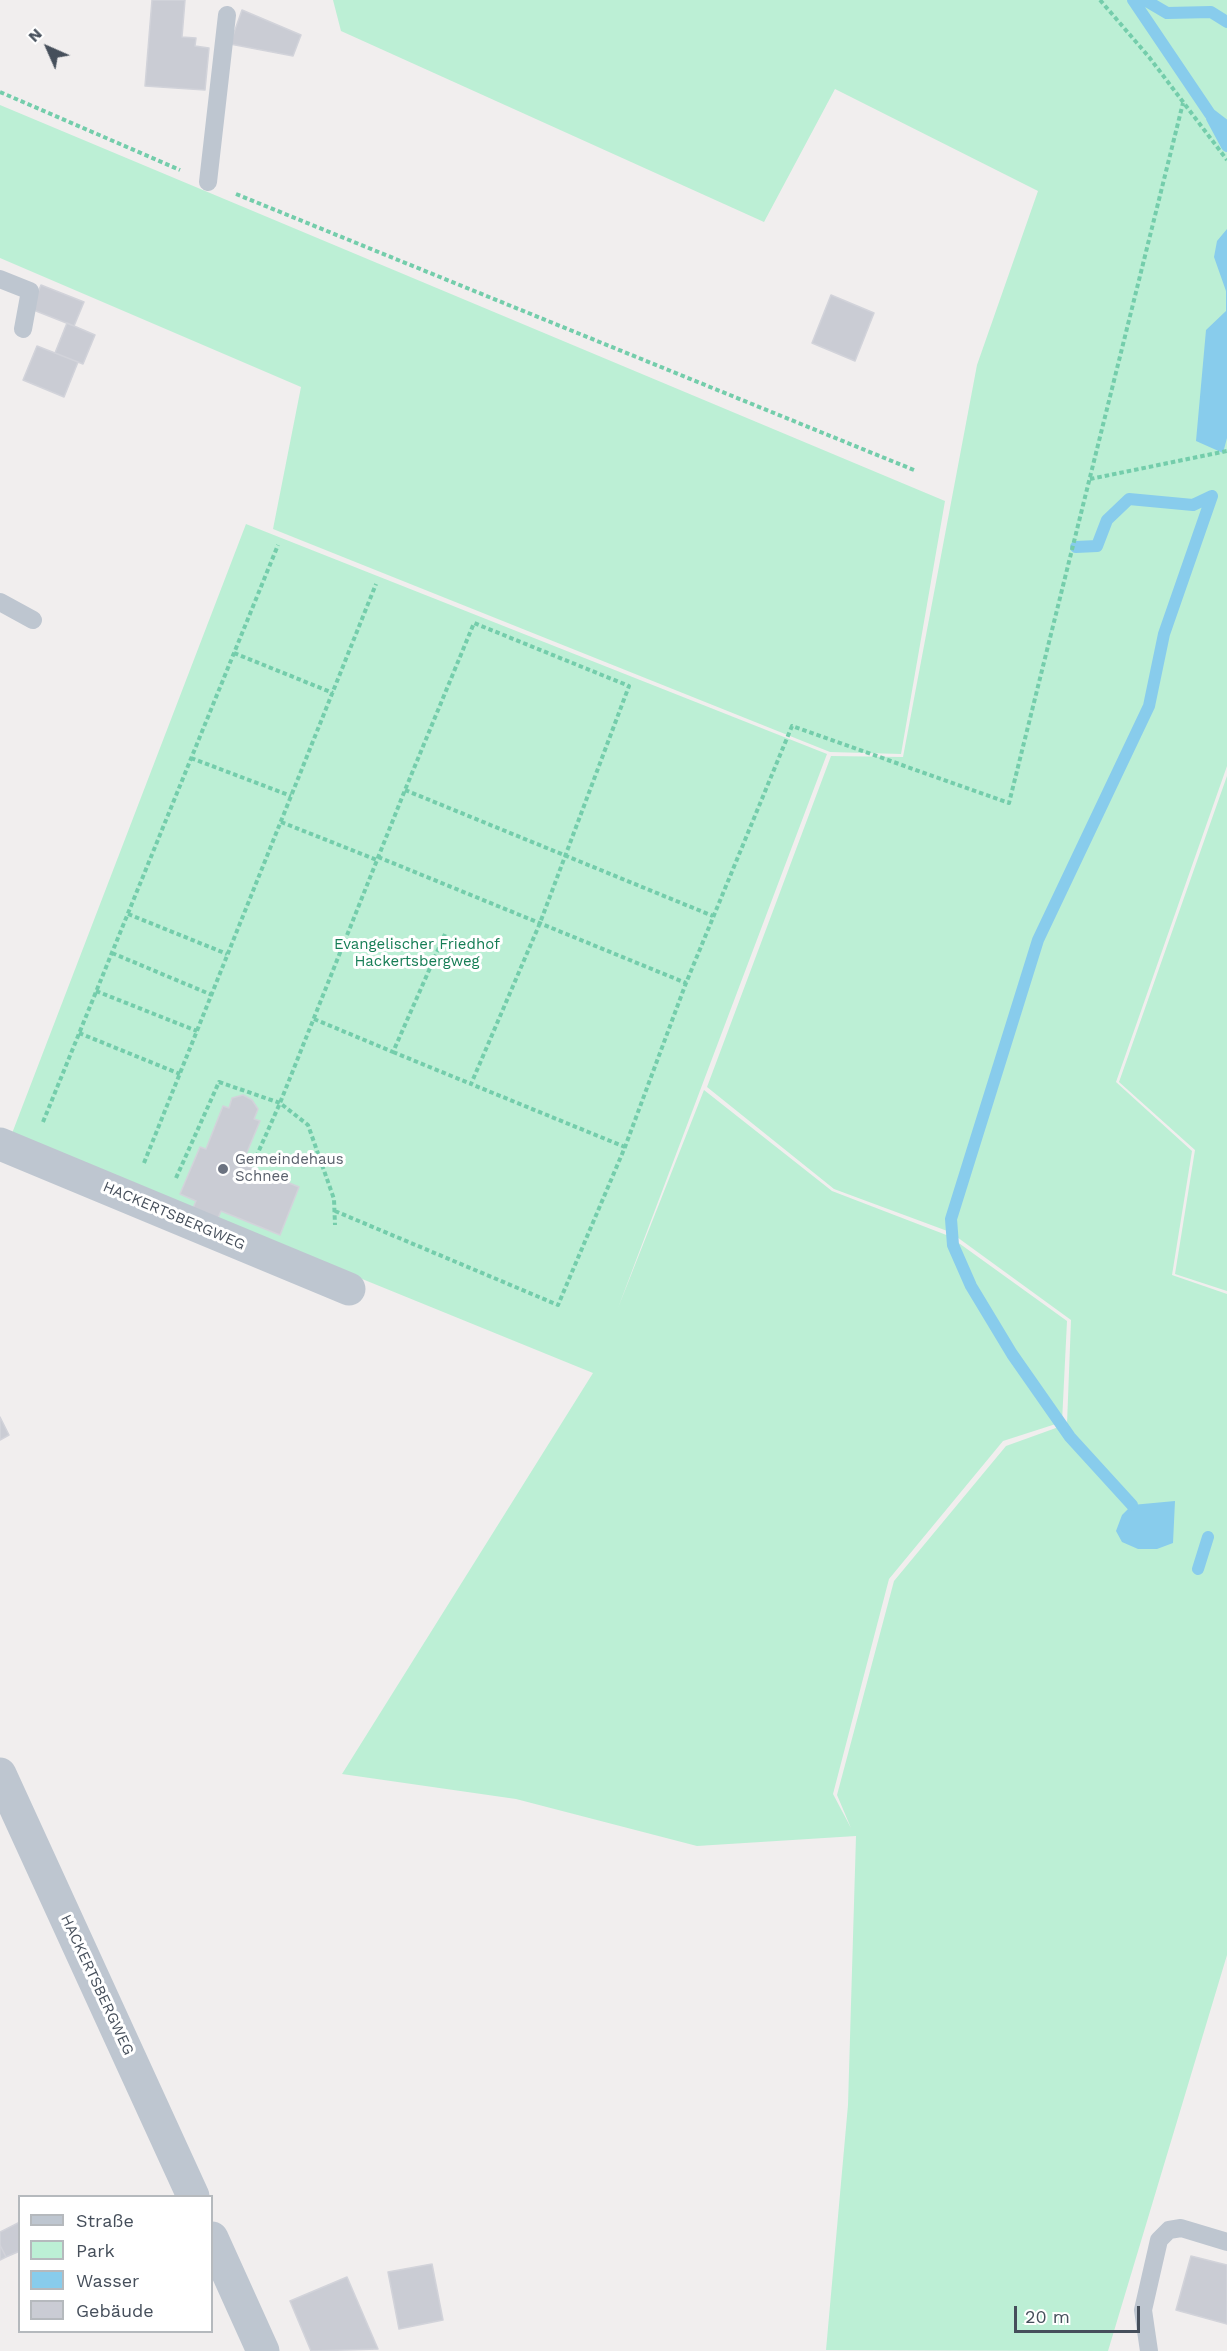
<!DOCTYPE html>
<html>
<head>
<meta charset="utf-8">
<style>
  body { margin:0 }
  #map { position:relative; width:1227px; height:2351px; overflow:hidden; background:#f1eeee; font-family:"Work Sans",sans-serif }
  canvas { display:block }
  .legend { position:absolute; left:18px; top:2195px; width:195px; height:138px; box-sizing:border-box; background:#fff; border:2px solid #b5b9bd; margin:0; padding:8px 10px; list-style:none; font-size:18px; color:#464f5b }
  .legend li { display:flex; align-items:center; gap:12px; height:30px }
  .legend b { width:30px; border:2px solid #b5b9bd }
  .north { position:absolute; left:18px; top:18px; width:60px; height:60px; -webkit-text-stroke:4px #fff; paint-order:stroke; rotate:315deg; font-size:16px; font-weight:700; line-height:24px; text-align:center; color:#464f5b }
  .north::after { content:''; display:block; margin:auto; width:21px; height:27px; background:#464f5b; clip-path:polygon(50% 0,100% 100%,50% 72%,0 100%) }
  .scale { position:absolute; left:1014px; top:2306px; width:126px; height:27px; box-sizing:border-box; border:3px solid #464f5b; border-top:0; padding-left:8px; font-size:18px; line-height:21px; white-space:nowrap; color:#464f5b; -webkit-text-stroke:4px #fff; paint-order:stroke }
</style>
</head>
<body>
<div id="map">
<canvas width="1227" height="2351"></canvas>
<ul class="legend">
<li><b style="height:8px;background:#bec6d0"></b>Straße</li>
<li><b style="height:16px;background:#bcefd5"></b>Park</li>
<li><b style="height:16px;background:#88ccec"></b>Wasser</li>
<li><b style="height:16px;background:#caccd4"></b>Gebäude</li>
</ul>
<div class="north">N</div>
<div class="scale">20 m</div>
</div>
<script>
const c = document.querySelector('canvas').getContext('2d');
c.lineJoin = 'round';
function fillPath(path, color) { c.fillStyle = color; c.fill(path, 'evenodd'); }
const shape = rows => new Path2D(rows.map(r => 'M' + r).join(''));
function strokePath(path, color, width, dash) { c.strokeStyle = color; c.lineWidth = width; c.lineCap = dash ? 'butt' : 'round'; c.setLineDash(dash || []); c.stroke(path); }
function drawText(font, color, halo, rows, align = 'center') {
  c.font = font + ' "Work Sans",sans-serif'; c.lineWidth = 6; c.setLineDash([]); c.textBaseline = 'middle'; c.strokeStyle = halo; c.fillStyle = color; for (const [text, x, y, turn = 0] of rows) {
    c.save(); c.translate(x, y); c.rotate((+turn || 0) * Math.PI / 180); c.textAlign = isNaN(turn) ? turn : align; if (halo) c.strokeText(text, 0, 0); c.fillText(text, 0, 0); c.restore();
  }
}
const green = shape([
  [333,0,1227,0,1227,766,1116,1082,1192,1151,1172,1275,1227,1294,1227,1955,1108,2351,826,2350,848,2105,856,1836,697,1846,516,1799,342,1774,593,1373,11,1136,246,524,827,754,618,1308,704,1090,832,1191,949,1236,1067,1321,1062,1422,1003,1441,889,1579,833,1794,851,1828,837,1795,894,1581,1006,1446,1067,1424,1071,1320,950,1232,834,1189,707,1087,831,756,903,757,977,365,1038,191,835,89,764,222,341,31],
  [0,105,945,501,901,754,830,752,273,529,301,387,0,258],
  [1227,776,1227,1291,1175,1274,1195,1150,1119,1082]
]);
const water = shape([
  [1227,229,1227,438,1223,453,1196,441,1206,330,1226,311,1226,291,1214,257,1217,241],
  [1175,1501,1173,1543,1157,1549,1138,1549,1122,1542,1116,1531,1122,1515,1132,1505]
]);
const stream = shape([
  [1133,0,1210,114,1227,127],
  [1145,0,1167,13,1211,12,1227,22],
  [1212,118,1227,146],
  [1076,547,1097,546,1107,520,1129,499,1193,505,1212,496],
  [1132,1505,1070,1437,1012,1354,971,1286,953,1245,951,1219,1038,940,1149,706,1164,634,1212,496],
  [1198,1569,1208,1537]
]);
const building = shape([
  [152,0,185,0,182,37,196,38,195,46,209,48,205,90,145,86,152,0],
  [242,10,301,35,293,56,230,44,242,10],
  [41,285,84,302,74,326,31,309,41,285],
  [831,295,874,313,855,361,812,343,831,295],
  [67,323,95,335,83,364,55,353,67,323],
  [37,346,78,362,64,397,23,380,37,346],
  [243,1095,252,1100,258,1109,254,1119,260,1121,242,1164,299,1187,280,1235,221,1211,218,1218,193,1208,196,1201,180,1194,200,1147,206,1149,223,1106,229,1108,232,1098,243,1095],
  [0,1417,9,1435,0,1440,0,1417],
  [20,2222,20,2251,6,2257,0,2245,0,2232,20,2222],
  [0,2245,6,2257,0,2260,0,2245],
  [1191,2256,1227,2265,1227,2324,1176,2310,1191,2256],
  [432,2264,443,2320,399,2329,388,2272,432,2264],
  [347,2277,378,2349,311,2351,290,2301,347,2277]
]);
const path = shape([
  [1100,0,1149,57,1227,160],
  [0,92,180,170],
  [236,194,914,470],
  [1090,479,1227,451],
  [234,653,333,693],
  [191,758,291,796],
  [405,790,713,916],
  [281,822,377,860],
  [378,857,686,983],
  [128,914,227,954],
  [112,953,212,995],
  [96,991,197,1031],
  [314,1019,393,1052,445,934],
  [79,1033,180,1074],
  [393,1052,471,1084],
  [43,1122,278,545],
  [144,1163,376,584],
  [253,1164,280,1103,405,790,474,623,629,686,540,923,471,1084,625,1147],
  [176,1178,219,1082,280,1103,308,1125,334,1199,335,1225],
  [335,1211,558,1305,625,1147,686,983,792,726,1009,803,1183,103]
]);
const service = shape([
  [208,182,227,15],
  [0,279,30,291,23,329],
  [0,602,33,620],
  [1149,2351,1143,2310,1159,2240,1169,2230,1181,2228,1227,2242]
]);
const minor = shape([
  [0,1144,349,1289],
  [0,1774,193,2196],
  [212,2238,263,2351]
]);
const markers = [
  [223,1169,6,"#6b7280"]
];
const parkNames = [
  ["Evangelischer Friedhof",417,945],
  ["Hackertsbergweg",417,962]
];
const worshipNames = [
  ["Gemeindehaus",235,1160],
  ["Schnee",235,1177]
];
const streetNames = [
  ["HACKERTSBERGWEG",174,1216,23],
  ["HACKERTSBERGWEG",97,1985,65]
];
fillPath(green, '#bcefd5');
fillPath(water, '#88ccec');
strokePath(stream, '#88ccec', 12);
fillPath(building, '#caccd4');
strokePath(building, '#d2d3da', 1.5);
strokePath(path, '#74cdab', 4, [4.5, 3]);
strokePath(service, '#bec6d0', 18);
strokePath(minor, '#bec6d0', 33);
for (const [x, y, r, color] of markers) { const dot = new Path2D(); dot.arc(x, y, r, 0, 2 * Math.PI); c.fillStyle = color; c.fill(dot); strokePath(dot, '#fff', 2); }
drawText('15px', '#167d55', '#fff', parkNames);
drawText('15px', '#5b616d', '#fff', worshipNames, 'left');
drawText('15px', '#464f5b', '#fff', streetNames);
</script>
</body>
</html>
